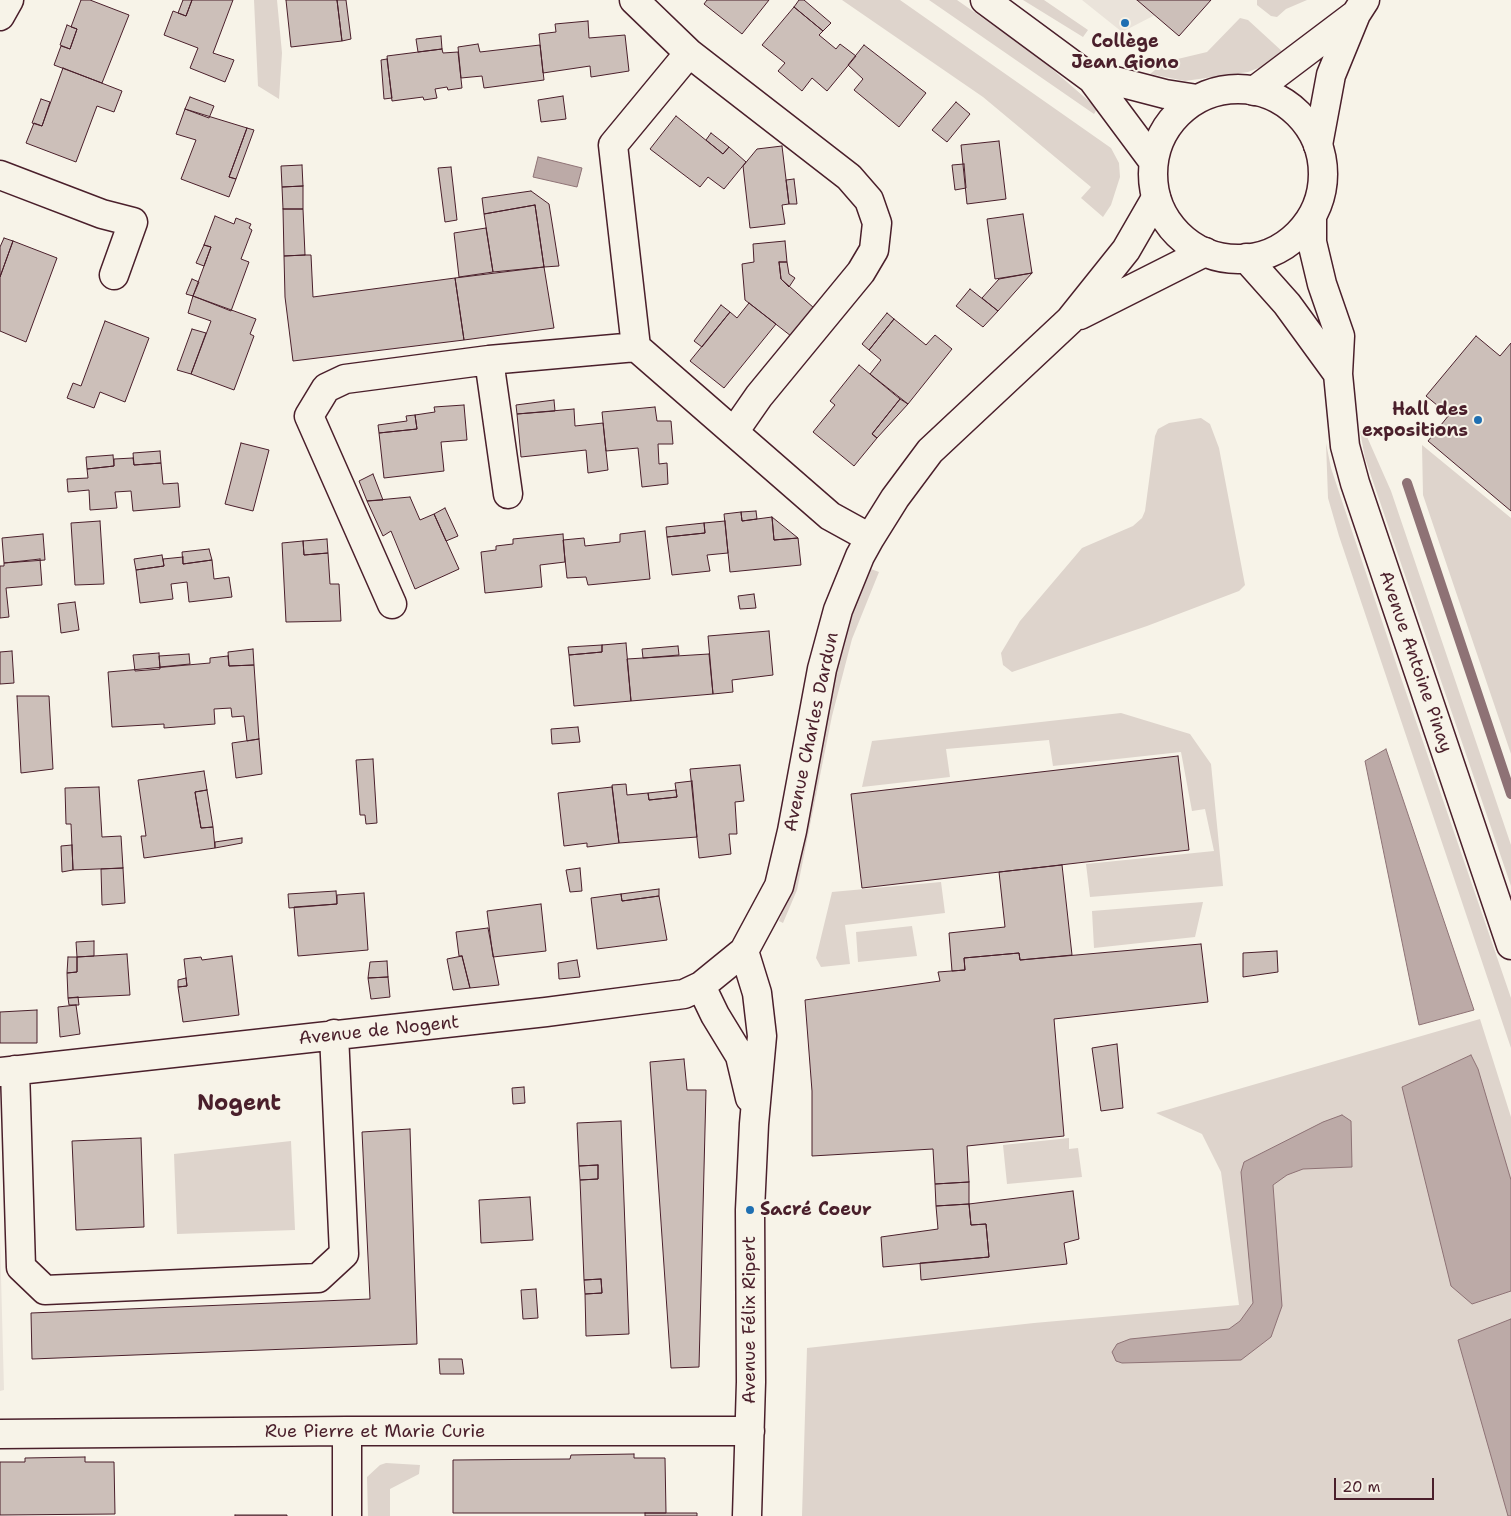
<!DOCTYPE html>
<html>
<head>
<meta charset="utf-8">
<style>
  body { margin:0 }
  #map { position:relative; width:1511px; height:1516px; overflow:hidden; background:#f7f3e8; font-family:"Shantell Sans",sans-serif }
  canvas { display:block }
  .scale { position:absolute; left:1334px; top:1478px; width:100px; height:22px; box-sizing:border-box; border:2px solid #4a1f2b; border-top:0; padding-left:6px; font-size:15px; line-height:18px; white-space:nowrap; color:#4a1f2b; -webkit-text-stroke:4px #f7f3e8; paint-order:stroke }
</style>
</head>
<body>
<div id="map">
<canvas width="1511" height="1516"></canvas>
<div class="scale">20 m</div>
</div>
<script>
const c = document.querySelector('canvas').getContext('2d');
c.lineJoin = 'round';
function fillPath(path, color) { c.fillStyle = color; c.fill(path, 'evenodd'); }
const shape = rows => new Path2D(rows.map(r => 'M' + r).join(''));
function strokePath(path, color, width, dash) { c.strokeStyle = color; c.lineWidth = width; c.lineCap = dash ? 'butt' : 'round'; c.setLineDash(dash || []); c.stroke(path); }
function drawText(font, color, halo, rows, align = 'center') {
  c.font = font + ' "Shantell Sans",sans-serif'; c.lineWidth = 4; c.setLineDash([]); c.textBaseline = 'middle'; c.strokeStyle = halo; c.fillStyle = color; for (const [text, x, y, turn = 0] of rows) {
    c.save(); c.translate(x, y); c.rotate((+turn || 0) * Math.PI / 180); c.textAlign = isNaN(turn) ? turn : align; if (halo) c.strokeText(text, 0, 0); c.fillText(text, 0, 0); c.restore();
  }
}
const built = shape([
  [1082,0,1211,0,1179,36,1155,15,1122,32],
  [0,1238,4,1390,0,1391]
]);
const green = shape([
  [254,0,277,0,282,53,279,99,258,86],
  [842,0,900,0,1111,148,1119,163,1120,177,1111,205,1103,217,1081,198,1091,187,983,97],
  [929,0,957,0,1037,56,1090,102,1097,109,1094,114],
  [1023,0,1044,0,1088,30,1083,37],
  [1257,0,1307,0,1286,9,1277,17,1271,16,1257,5],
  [1240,18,1248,20,1284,53,1266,65,1248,72,1185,81,1150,74,1165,62,1207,52],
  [1201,418,1210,424,1219,448,1245,585,1239,591,1147,626,1012,672,1003,665,1001,653,1020,621,1082,548,1133,526,1142,518,1145,511,1155,436,1158,429,1169,423],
  [1364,430,1391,491,1511,845,1511,886,1365,458,1360,431],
  [1326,443,1331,468,1398,669,1511,998,1511,1048,1339,536,1328,498],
  [1422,445,1511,518,1511,754,1423,495],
  [871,569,879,572,852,639,832,716,797,890,783,923,779,921,795,880,840,654,859,594],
  [1121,713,1190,734,1211,764,1223,886,1090,897,1086,864,1214,851,1205,809,1192,811,1181,752,1053,766,1049,740,946,749,950,777,862,787,872,741],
  [941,882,945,913,845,925,850,964,821,967,816,958,832,892],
  [1203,902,1195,937,1094,948,1092,911],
  [912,926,917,956,858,962,856,932],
  [1480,1019,1511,1117,1511,1516,802,1516,807,1348,1034,1323,1239,1305,1221,1172,1202,1134,1156,1113],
  [1069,1138,1069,1149,1078,1148,1082,1177,1007,1184,1003,1145],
  [291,1141,295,1230,177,1234,174,1154],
  [386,1463,420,1465,419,1474,390,1489,390,1516,368,1516,367,1477,380,1465]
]);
const water = shape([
  [538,157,582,168,577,187,533,177,538,157],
  [1386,749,1474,1010,1419,1025,1365,761,1386,749],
  [1471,1055,1478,1069,1511,1180,1511,1291,1472,1304,1451,1286,1402,1087,1471,1055],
  [1342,1115,1351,1121,1352,1167,1303,1169,1287,1175,1273,1185,1282,1306,1271,1337,1241,1360,1122,1363,1116,1361,1112,1352,1117,1344,1130,1339,1229,1329,1240,1321,1253,1303,1241,1172,1244,1162,1323,1122,1342,1115],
  [1511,1319,1511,1516,1508,1516,1458,1340,1511,1319]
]);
const stream = shape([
  [1407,483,1511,794]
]);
const building = shape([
  [81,0,90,0,129,15,102,83,54,65,61,46,70,49,77,29,71,27,81,0],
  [183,0,192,0,186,16,178,13,183,0],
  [192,0,233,0,213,53,234,60,225,82,190,68,198,48,164,35,173,11,186,16,192,0],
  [286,0,337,0,342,41,291,47,286,0],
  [337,0,346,0,351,39,342,41,337,0],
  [707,0,769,0,742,34,704,4,707,0],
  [799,0,804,0,831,23,823,31,794,7,799,0],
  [1137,0,1211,0,1179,36,1137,0],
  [794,7,823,31,819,35,836,49,840,44,856,56,827,91,812,78,802,91,778,71,785,63,762,45,794,7],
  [588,21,589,38,625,35,629,71,591,77,590,66,543,73,539,34,556,32,555,24,588,21],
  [67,25,77,29,70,49,60,45,67,25],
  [441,36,442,49,418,52,416,39,441,36],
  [478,44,480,52,540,45,544,80,484,88,482,76,461,78,458,47,478,44],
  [864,45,926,93,899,127,854,90,863,79,848,65,864,45],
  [442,49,443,53,458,52,462,88,448,90,447,87,435,89,437,98,424,100,423,97,392,101,387,56,442,49],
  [387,59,392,98,384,99,381,60,387,59],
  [63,68,122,91,114,112,97,106,76,162,26,143,34,123,42,126,63,68],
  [563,96,566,119,541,122,538,100,563,96],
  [190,97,214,106,209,118,185,109,190,97],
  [41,99,50,102,42,126,32,123,41,99],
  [956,102,970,114,947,142,932,130,956,102],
  [185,109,247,128,229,177,236,179,229,197,181,179,196,140,176,134,185,109],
  [676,116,723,154,729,147,746,162,724,189,708,177,700,187,650,149,676,116],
  [247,128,254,130,236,179,229,177,247,128],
  [711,133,729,147,723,154,706,140,711,133],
  [999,141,1006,199,967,204,961,145,999,141],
  [782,146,789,204,782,205,785,224,750,228,743,166,757,149,782,146],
  [964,164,966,188,955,190,952,165,964,164],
  [302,165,303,186,282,187,281,166,302,165],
  [451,167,457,220,445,222,438,168,451,167],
  [794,179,797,204,789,204,786,180,794,179],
  [303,186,303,209,283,209,282,187,303,186],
  [531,191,549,204,559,266,544,267,535,205,484,214,482,198,531,191],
  [535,205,544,267,493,272,484,214,535,205],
  [283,209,303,209,305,255,284,256,283,209],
  [1023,214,1032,273,995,279,987,219,1023,214],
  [215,216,234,224,236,218,251,224,249,228,252,230,241,259,249,262,231,311,193,296,211,247,204,245,215,216],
  [486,228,493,272,459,277,454,233,486,228],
  [4,238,13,241,0,277,0,247,4,238],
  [13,241,57,258,26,342,0,331,0,277,13,241],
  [785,241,787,262,779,262,781,279,814,308,791,336,745,300,742,264,754,262,753,244,785,241],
  [204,245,211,247,204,266,196,263,204,245],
  [305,255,311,255,313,297,455,278,464,340,293,361,285,297,284,256,305,255],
  [779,262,787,262,789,274,795,278,789,287,781,279,779,262],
  [544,267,554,328,464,340,455,278,544,267],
  [1032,273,998,311,982,298,999,279,1032,273],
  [192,279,199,282,193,296,186,294,192,279],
  [970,289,998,311,983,327,956,306,970,289],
  [193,296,256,319,250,334,254,336,234,390,191,374,211,321,188,313,193,296],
  [749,303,776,324,724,388,690,361,730,312,737,318,749,303],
  [721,305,730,312,702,347,694,341,721,305],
  [887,313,894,319,869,350,862,344,887,313],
  [894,319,926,345,935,335,952,349,908,404,870,374,881,360,869,350,894,319],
  [105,321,149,338,125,402,100,392,94,408,67,398,73,383,81,386,105,321],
  [192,329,206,333,191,374,177,370,192,329],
  [1476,336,1500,356,1511,343,1511,511,1428,441,1449,415,1426,396,1476,336],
  [859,365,900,399,872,434,877,438,854,466,813,432,835,405,830,401,859,365],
  [900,399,908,404,877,438,872,434,900,399],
  [554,400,555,411,517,414,516,405,554,400],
  [464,405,467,440,441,442,444,471,384,478,379,433,417,429,415,415,435,412,434,407,464,405],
  [655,407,657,421,671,421,673,444,658,444,659,464,667,463,668,484,642,487,638,448,606,451,602,412,655,407],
  [574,409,575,426,603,423,608,470,588,473,586,450,521,457,517,414,574,409],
  [415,415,417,429,379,433,378,425,407,421,406,416,415,415],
  [241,443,269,450,253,511,225,504,241,443],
  [160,451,161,463,134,465,133,453,160,451],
  [113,455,114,466,87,469,86,457,113,455],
  [133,458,134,465,161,463,163,484,178,483,180,507,133,511,131,491,115,492,117,508,90,510,89,490,68,492,67,479,88,478,87,469,114,466,114,459,133,458],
  [373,474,383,500,367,501,359,481,373,474],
  [410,497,420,520,434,514,459,569,415,589,391,531,383,536,367,501,410,497],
  [445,508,458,536,446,541,434,514,445,508],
  [756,511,757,519,742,521,741,512,756,511],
  [741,512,742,521,772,517,774,540,798,538,801,565,730,572,724,514,741,512],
  [772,517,798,538,774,540,772,517],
  [100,521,104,584,75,585,71,523,100,521],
  [725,521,728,553,707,555,710,571,672,575,667,537,705,533,704,523,725,521],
  [704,523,705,533,667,537,666,527,704,523],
  [645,531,650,579,588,585,586,577,567,578,563,540,584,538,585,546,620,542,620,534,645,531],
  [43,534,45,560,4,563,2,538,43,534],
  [563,534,565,562,540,565,542,587,485,593,481,552,496,550,496,546,513,544,513,539,563,534],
  [327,539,328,553,304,555,303,541,327,539],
  [303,541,304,555,328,553,330,584,339,584,341,621,286,622,282,543,303,541],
  [209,549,212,560,183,564,182,552,209,549],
  [162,555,164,566,136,570,134,559,162,555],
  [183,557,183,564,212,560,214,579,229,577,232,597,189,602,187,582,171,584,173,599,140,603,136,570,164,566,163,559,183,557],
  [40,559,42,585,6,588,9,617,0,618,0,566,4,566,4,563,40,559],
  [754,594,756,608,740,609,738,596,754,594],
  [75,602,79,630,61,633,58,604,75,602],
  [769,631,773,675,732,680,733,692,713,694,708,636,769,631],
  [626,643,631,701,574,706,569,655,602,652,602,645,626,643],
  [602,645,602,652,569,655,568,647,602,645],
  [678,646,679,655,643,658,642,649,678,646],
  [253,649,254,665,229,666,228,652,253,649],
  [12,651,14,683,0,684,0,652,12,651],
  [159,653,160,669,135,671,133,655,159,653],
  [189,654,190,664,160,667,159,656,189,654],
  [709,654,713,694,631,701,627,659,709,654],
  [228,656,229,666,254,665,259,739,247,741,244,716,232,717,231,708,214,709,215,724,164,728,164,724,112,727,108,672,210,663,210,658,228,656],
  [17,696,49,696,53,769,21,773,17,696],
  [578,727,580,742,552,744,551,729,578,727],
  [259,739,262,774,236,778,232,743,259,739],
  [1178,756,1189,850,862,888,851,794,1178,756],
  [373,759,377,823,366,824,365,815,360,815,356,760,373,759],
  [740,765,744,801,735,802,737,834,729,834,731,854,699,858,690,769,740,765],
  [204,771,207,790,195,792,201,828,213,827,215,848,144,858,141,836,146,836,138,780,204,771],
  [692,781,697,837,619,843,612,785,626,784,627,795,648,793,649,800,677,797,675,783,692,781],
  [99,787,102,837,121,836,123,868,73,870,71,824,66,824,65,788,99,787],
  [612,787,619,843,587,847,587,843,564,846,558,793,612,787],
  [207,790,213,827,201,828,195,792,207,790],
  [676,790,677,797,649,800,648,793,676,790],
  [242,838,242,843,215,848,215,842,242,838],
  [72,845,73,870,62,872,61,846,72,845],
  [1062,865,1072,955,1020,960,1019,953,964,958,965,970,952,971,949,933,1005,927,999,872,1062,865],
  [123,868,125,903,102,905,101,869,123,868],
  [580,868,582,891,570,892,566,870,580,868],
  [659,889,659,896,622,901,621,894,659,889],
  [336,891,337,904,289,908,288,894,336,891],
  [364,893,368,950,298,956,294,907,337,904,337,895,364,893],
  [621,894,622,901,659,896,667,940,597,949,591,898,621,894],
  [541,904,546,951,493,957,487,911,541,904],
  [488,928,499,985,470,988,462,956,459,956,456,932,488,928],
  [94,941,94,956,77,957,76,942,94,941],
  [1201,944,1208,1002,1054,1019,1064,1136,967,1146,969,1182,935,1184,933,1149,812,1156,812,1091,805,1000,940,981,938,972,965,970,964,958,1019,953,1020,960,1201,944],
  [1277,951,1278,972,1243,977,1243,953,1277,951],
  [127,954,130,995,68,998,67,973,77,972,77,957,127,954],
  [232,956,239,1015,183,1022,178,987,187,986,184,959,201,957,202,960,232,956],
  [462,956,470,988,453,990,447,959,462,956],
  [68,957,77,957,77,972,67,973,68,957],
  [577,960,580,977,559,979,558,963,577,960],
  [387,961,388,977,368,978,370,962,387,961],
  [388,977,390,997,371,999,368,978,388,977],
  [186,978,187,986,178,987,178,980,186,978],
  [78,997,79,1005,69,1005,68,998,78,997],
  [76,1005,80,1034,60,1037,58,1007,76,1005],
  [37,1010,37,1043,0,1043,0,1012,37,1010],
  [1117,1044,1123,1108,1101,1111,1092,1048,1117,1044],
  [684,1059,687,1090,706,1090,699,1367,671,1368,650,1062,684,1059],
  [524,1087,525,1103,513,1104,512,1088,524,1087],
  [621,1121,629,1334,586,1336,585,1294,602,1293,601,1279,584,1280,580,1180,598,1179,598,1165,579,1166,577,1123,621,1121],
  [410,1129,417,1344,32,1359,31,1313,370,1299,362,1132,410,1129],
  [141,1138,144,1227,76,1230,72,1141,141,1138],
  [598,1165,598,1179,580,1180,579,1166,598,1165],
  [969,1182,969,1204,936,1206,935,1184,969,1182],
  [1073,1191,1079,1239,1064,1243,1067,1264,921,1280,920,1263,989,1257,986,1224,971,1225,969,1204,1073,1191],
  [530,1197,533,1240,481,1243,479,1200,530,1197],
  [969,1204,971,1225,986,1224,989,1257,883,1267,881,1237,938,1229,936,1206,969,1204],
  [601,1279,602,1293,585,1294,584,1280,601,1279],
  [536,1289,538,1318,523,1319,521,1290,536,1289],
  [439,1359,462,1359,464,1374,440,1374,439,1359],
  [634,1454,634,1458,665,1458,666,1513,453,1513,453,1460,570,1459,571,1455,634,1454],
  [85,1457,85,1462,114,1462,115,1514,0,1515,0,1462,25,1462,25,1458,85,1457],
  [645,1513,697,1513,697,1516,645,1516,645,1513],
  [235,1515,287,1515,287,1516,235,1516,235,1515]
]);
const minor = shape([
  [634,0,689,53,849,177,869,200,877,223,874,250,861,272,759,396,734,432],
  [0,16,9,0],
  [689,53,613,145,636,347,830,516,870,538],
  [1254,91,1356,14],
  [1318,145,1331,75,1356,14,1365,0],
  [0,175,102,214,133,222,114,275],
  [1080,315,1205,252],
  [489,360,508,494],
  [392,604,309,416,326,388,345,379,489,360,636,347],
  [744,951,757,993,762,1036,754,1124,750,1210,751,1382,747,1516],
  [701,986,715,1015,740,1056,750,1098],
  [15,1070,21,1267,45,1290,318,1278,344,1254,334,1034],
  [0,1072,546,1012,684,994,701,986,744,951,779,886,792,831,822,669,838,610,860,556,870,538,895,498,930,451,1070,320,1126,250,1156,198],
  [347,1431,347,1516],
  [0,1434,347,1431,750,1431]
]);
const major = shape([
  [985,0,1092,79,1153,161],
  [1092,79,1115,81,1165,94,1197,99],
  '1153 174a85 85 0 1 1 170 0a85 85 0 1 1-170 0Z',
  [1312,216,1312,242,1322,284,1340,336,1338,374,1345,446,1355,483,1511,945],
  [1246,258,1287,304,1338,374]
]);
const markers = [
  [1125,23,5,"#1f6fb2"],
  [1478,420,5,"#1f6fb2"],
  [750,1210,5,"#1f6fb2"]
];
const poiNames = [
  ["Collège",1125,42],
  ["Jean Giono",1125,63],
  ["Hall des",1468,410,"right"],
  ["expositions",1468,431,"right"],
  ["Sacré Coeur",760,1210,"left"]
];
const streetNames = [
  ["Avenue Antoine Pinay",1415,662,71],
  ["Avenue Charles Dardun",812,732,-78],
  ["Avenue de Nogent",379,1031,-6],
  ["Avenue Félix Ripert",750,1320,-90],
  ["Rue Pierre et Marie Curie",375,1432]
];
const districtNames = [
  ["Nogent",239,1104]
];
fillPath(built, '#eae3da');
fillPath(green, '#ded4cc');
fillPath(water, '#bcaaa7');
strokePath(water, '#8e7275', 1);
strokePath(stream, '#8e7275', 10);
fillPath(building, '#ccbfb9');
strokePath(building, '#4a1f2b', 1);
strokePath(minor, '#4a1f2b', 31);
strokePath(major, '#4a1f2b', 31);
strokePath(minor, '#f7f3e8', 28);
strokePath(major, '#f7f3e8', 28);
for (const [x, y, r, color] of markers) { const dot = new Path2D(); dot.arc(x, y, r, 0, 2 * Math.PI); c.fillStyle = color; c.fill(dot); strokePath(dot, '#f7f3e8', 2); }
drawText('bold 18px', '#4a1f2b', '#f7f3e8', poiNames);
drawText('18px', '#4a1f2b', '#f7f3e8', streetNames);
drawText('bold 22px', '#4a1f2b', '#f7f3e8', districtNames);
</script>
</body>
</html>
